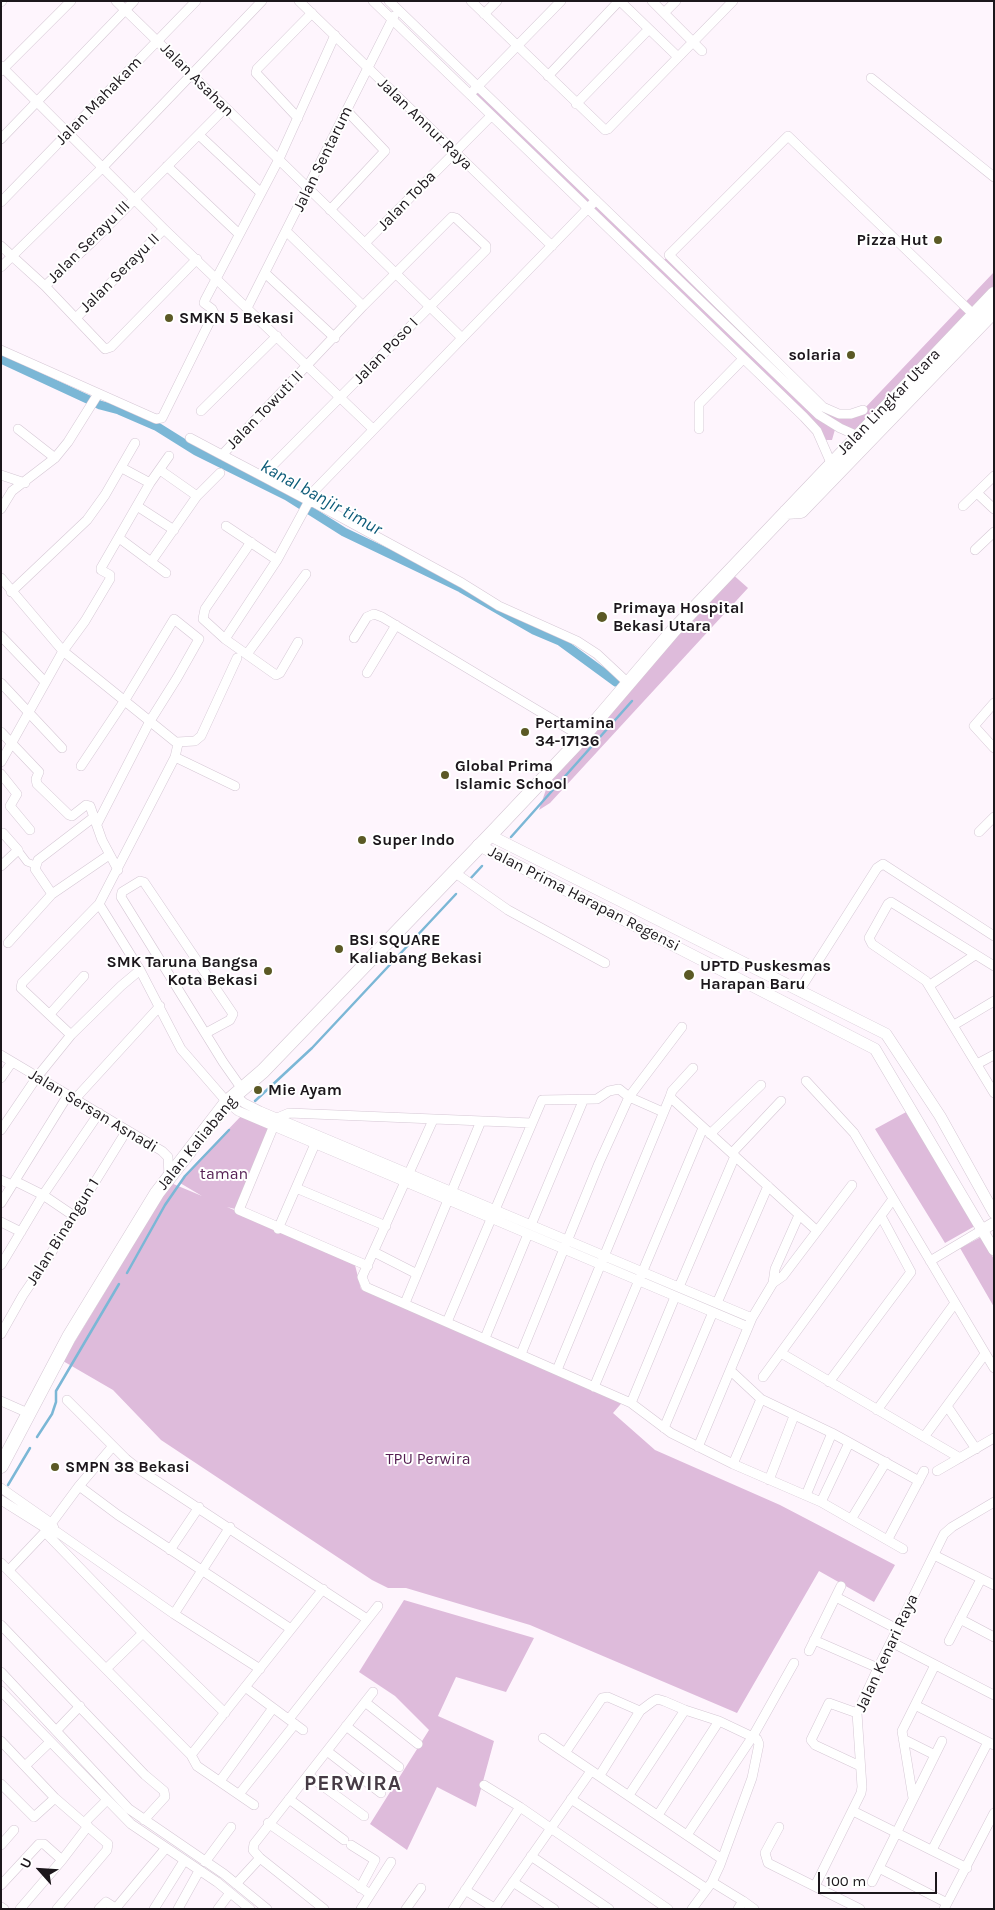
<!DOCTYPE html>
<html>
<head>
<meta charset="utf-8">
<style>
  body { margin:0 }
  #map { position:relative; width:995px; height:1910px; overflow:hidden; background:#fef5fd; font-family:Karla,sans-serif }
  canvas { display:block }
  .frame { position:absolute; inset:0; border:2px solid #1c171c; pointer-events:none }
  .north { position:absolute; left:15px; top:1845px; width:50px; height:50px; -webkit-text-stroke:4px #fff; paint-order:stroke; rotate:296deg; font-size:14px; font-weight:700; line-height:20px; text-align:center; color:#1c171c }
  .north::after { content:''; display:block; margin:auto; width:18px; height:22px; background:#1c171c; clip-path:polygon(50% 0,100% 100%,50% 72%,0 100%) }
  .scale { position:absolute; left:818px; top:1872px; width:119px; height:22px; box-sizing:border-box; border:2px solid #1c171c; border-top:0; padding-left:6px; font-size:15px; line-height:18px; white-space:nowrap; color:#1c171c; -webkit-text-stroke:4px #fff; paint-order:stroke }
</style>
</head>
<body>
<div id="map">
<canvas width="995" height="1910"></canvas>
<div class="frame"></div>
<div class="north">U</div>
<div class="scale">100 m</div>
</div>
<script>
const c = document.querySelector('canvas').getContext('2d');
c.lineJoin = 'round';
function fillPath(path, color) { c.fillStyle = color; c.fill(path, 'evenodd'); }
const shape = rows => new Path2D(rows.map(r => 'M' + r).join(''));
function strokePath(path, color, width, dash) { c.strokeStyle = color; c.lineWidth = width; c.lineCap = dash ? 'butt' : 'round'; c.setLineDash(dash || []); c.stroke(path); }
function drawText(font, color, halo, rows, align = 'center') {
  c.font = font + ' Karla,sans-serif'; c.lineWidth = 4; c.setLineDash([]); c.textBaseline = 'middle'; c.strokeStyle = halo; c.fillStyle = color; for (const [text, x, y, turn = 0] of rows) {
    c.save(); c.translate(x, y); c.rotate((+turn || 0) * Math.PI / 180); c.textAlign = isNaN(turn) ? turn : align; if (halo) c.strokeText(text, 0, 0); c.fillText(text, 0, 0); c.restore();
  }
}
const green = shape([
  [478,86,662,262,669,255,831,412,863,410,994,272,994,311,858,435,836,426,832,440,821,440,817,431,469,95],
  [730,572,748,588,550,803,539,810,553,769],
  [908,1111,975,1226,945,1243,875,1129],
  [243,1114,273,1126,239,1210,227,1207,354,1261,361,1289,626,1398,613,1413,655,1450,780,1505,895,1565,874,1602,819,1571,737,1713,530,1625,406,1588,388,1588,372,1580,161,1440,113,1390,63,1361,171,1183,202,1196,180,1183,197,1162],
  [981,1237,994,1259,994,1307,960,1248],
  [404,1600,534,1638,506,1692,456,1677,438,1716,494,1741,476,1807,437,1787,407,1850,370,1824,429,1730,395,1696,359,1672]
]);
const stream = shape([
  [511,837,632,701],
  [470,879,482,866],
  [255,1101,312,1048,456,894],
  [127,1273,165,1205,185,1176,229,1130],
  [37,1437,52,1414,56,1402,56,1391,119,1284],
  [8,1485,30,1448]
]);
const canal = shape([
  [1,359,100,405,119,410,156,426,196,451,287,496,344,532,461,588,534,630,560,641,616,682]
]);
const pedestrian = shape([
  [18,850,27,862,35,865]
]);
const minor = shape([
  [116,1,461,337],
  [299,1,552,246],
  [373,1,804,417,817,431,831,463,835,464],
  [389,1,819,415,840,428,858,436,857,440],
  [471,1,605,130,608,129,733,1],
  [620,1,678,57],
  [652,1,702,51],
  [1,2,2,1],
  [664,13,676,1],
  [484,14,497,1],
  [1,66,164,229,373,429],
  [1,71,71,1],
  [548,76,619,1],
  [871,78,994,177],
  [474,90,561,1],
  [576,104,649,29],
  [298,118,256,73,257,69,312,13],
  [199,135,260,192],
  [1,139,134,1],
  [167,166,239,234],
  [1,202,196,1],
  [330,210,385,151,347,111],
  [287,232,363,306],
  [365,243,490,117],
  [1,246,45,286,105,349,111,347,197,259],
  [1,267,103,167,262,1],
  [265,273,335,338],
  [45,286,93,241,225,108],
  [247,308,394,16],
  [76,318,164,229],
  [1,350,156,419,162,418,214,313,212,309,204,303,205,300,279,159,335,35],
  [863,410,851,414,839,414,823,407,669,255,788,136,974,315],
  [201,411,277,336],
  [18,429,55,458],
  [699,429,699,404,743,359],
  [190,438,222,455,262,476,486,250,486,246,456,218,452,217,363,306,222,455],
  [122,468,150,483,169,456],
  [160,470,197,496],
  [1,475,25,483],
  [262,476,311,502],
  [315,490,596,200],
  [977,493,994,509],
  [137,506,174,530],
  [963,506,994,476],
  [1,509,12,491,55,458,68,442,98,394],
  [226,526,277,560,308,503,313,502,462,583,499,606,577,641,597,654,627,682],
  [119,538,166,573],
  [251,542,205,609,203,619,225,639,276,675,280,673,298,642],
  [975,550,994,532],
  [151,562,197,496,220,473],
  [1,578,63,651,178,744,175,757,99,904,22,983,21,988,71,1035,121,986,140,970],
  [11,592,87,520,105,495,135,443],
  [1,636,45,682],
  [354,638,367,617,374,614,382,617,582,737],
  [225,639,277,560],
  [247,654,306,574],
  [367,673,396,625],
  [1,683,62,748],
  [994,703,974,726,994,748],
  [1,732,39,772,36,779,37,784,69,815,72,816,86,805,90,806,102,840,118,870],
  [177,742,195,741,201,736,237,658],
  [175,757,235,786],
  [1,762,63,651,85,621,110,579,110,575,101,570,101,568,150,483],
  [81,766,125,700,174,619,199,639,177,678,150,721,97,824],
  [1,774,17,794,10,806,30,830],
  [94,817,38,860,35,869,52,894,109,855],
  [979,832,994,817],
  [1,866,18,850,3,833],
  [454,872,508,910,605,963],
  [99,904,140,970,181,1049,227,1102,238,1111,748,1327],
  [8,943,52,894],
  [994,966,891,902,888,904,869,938,872,944,926,981,994,1093],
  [930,985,975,955],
  [799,991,877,868,883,864,994,936],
  [50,1014,84,976],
  [954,1025,994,1001],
  [206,1033,230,1020,233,1014,144,882,140,881,122,892,121,897,223,1062,242,1089],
  [1,1055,162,1151,168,1157,169,1176],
  [977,1064,994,1055],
  [1,1078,12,1062],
  [806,1081,854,1133,994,1368],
  [235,1095,244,1103,260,1111,752,1318],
  [670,1097,672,1091,693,1068],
  [75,1099,160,1006],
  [433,1120,362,1277,366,1287,631,1403,671,1433,733,1464,821,1502,903,1549],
  [1,1130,37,1077,71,1035],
  [710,1134,761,1085],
  [732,1153,781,1101],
  [1,1180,12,1185],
  [15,1181,43,1195,74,1216],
  [296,1188,386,1226],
  [1,1203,68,1095],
  [1,1222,21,1232],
  [531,1225,583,1101],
  [278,1229,315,1144],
  [374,1252,417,1274],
  [930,1261,982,1230],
  [1,1265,43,1195,99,1113],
  [368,1266,239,1210,277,1118,289,1113,531,1123],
  [773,1283,783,1276,852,1185],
  [679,1287,735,1156],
  [405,1303,481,1121],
  [717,1303,768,1186],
  [447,1322,542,1100,597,1099,609,1091,619,1089,629,1097,663,1112],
  [1,1334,23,1295,45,1263,127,1130],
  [485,1338,528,1234],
  [781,1353,960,1458],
  [521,1354,599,1163,629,1097,682,1027],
  [557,1370,670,1097,816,1230],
  [731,1371,761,1399,832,1433,919,1481],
  [763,1377,893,1199],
  [829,1382,911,1272,881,1216],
  [594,1387,703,1128],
  [67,1400,126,1459,140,1470,367,1619],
  [1,1401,28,1413],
  [631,1403,675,1297],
  [947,1406,976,1449],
  [877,1410,955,1303],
  [664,1428,713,1312],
  [924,1437,985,1354],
  [698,1447,752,1318,773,1283,775,1269,799,1215],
  [733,1464,761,1399],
  [937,1471,994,1438],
  [769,1480,794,1416],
  [79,1486,118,1515,291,1629],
  [1,1488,51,1523,54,1528],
  [806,1495,832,1433],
  [1,1500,47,1529,57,1532,174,1614,260,1669],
  [821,1502,849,1443],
  [852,1518,886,1462],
  [45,1532,143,1633,225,1713],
  [888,1539,924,1471],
  [170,1550,199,1507],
  [934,1555,994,1585],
  [1,1563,191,1755],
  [9,1570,45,1532,79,1486,113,1446],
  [836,1597,897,1629],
  [174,1614,230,1527],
  [960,1619,994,1637],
  [1,1625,145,1775,164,1791,165,1797,144,1820],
  [814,1640,878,1668],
  [949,1641,981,1579],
  [891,1642,994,1695],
  [809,1651,841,1586],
  [106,1669,143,1633],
  [1,1672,129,1809,224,1874,267,1909],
  [245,1687,303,1730],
  [1,1691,131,1824,217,1882,250,1909],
  [365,1702,418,1744],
  [915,1705,994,1745],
  [857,1713,829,1703,811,1740,815,1745,860,1766],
  [289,1719,378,1606],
  [346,1726,399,1767],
  [56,1731,80,1706],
  [543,1738,722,1859],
  [903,1739,935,1755],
  [1,1741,55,1798,108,1844,107,1850,57,1909],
  [327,1751,381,1793],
  [565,1753,602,1698,608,1697,640,1711,652,1702,657,1699,664,1701,685,1710,719,1721,757,1739,759,1744,752,1778,720,1865,712,1882,692,1909],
  [25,1766,50,1742],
  [308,1775,364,1816],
  [600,1775,640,1711],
  [220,1781,273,1708],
  [1,1784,34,1817,55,1798],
  [484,1785,520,1807],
  [240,1793,295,1724],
  [629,1795,685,1710],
  [913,1798,902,1731,935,1665],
  [289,1799,344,1840],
  [571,1799,707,1889],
  [254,1805,197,1766,191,1755,323,1589],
  [853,1811,967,1868],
  [658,1815,719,1721],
  [84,1823,107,1800],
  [268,1823,370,1894],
  [779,1827,765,1853,768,1863,860,1909],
  [687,1835,753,1736,794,1663],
  [1,1845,14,1830],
  [351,1845,375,1860,360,1888],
  [932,1850,988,1742],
  [531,1856,609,1909],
  [205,1862,231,1827],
  [879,1868,947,1903],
  [513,1882,554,1909],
  [712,1882,743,1901,738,1909],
  [872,1882,942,1741],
  [236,1884,260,1858],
  [1,1885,39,1844,44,1844,62,1860],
  [815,1886,861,1793,862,1787,857,1713,878,1668,944,1534,952,1527,994,1502],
  [465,1890,496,1909],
  [743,1901,754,1909],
  [1,1907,4,1909],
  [116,1908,165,1849],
  [495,1908,591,1771],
  [20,1909,62,1860,88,1826],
  [99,1909,106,1902,117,1909],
  [154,1909,184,1861],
  [178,1909,199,1871],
  [218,1909,230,1893],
  [324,1909,260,1858,253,1850,254,1844,373,1692],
  [361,1909,391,1862],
  [406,1909,421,1888],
  [453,1909,520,1807,668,1909],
  [944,1909,994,1813]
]);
const tertiary = shape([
  [489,835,886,1034,940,1116,994,1213],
  [478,845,875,1049,994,1250],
  [982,1230,994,1223]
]);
const primary = shape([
  [786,512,801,511,994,311],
  [1,1466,69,1337,157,1193,227,1102,263,1071,494,831,579,741,673,631,994,294]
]);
const markers = [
  [938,240,5,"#5b5925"],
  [169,318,5,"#5b5925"],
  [851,355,5,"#5b5925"],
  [602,617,6,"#5b5925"],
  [525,732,5,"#5b5925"],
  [445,775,5,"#5b5925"],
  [362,840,5,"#5b5925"],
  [339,949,5,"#5b5925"],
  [268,971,5,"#5b5925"],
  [689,975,6,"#5b5925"],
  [258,1090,5,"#5b5925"],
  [55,1467,5,"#5b5925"]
];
const streetNames = [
  ["Jalan Asahan",197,80,45],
  ["Jalan Mahakam",99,101,-46],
  ["Jalan Annur Raya",425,124,44],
  ["Jalan Sentarum",323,159,-64],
  ["Jalan Toba",407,201,-46],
  ["Jalan Serayu III",89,242,-45],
  ["Jalan Serayu II",120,273,-45],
  ["Jalan Poso I",386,351,-46],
  ["Jalan Lingkar Utara",889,402,-46],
  ["Jalan Towuti II",265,410,-46],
  ["Jalan Prima Harapan Regensi",584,899,27],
  ["Jalan Sersan Asnadi",93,1111,31],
  ["Jalan Kaliabang",197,1143,-51],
  ["Jalan Binangun 1",63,1232,-58],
  ["Jalan Kenari Raya",887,1653,-65]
];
const poiNames = [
  ["Pizza Hut",928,240,"right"],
  ["SMKN 5 Bekasi",179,318],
  ["solaria",841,355,"right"],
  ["Primaya Hospital",613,608],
  ["Bekasi Utara",613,626],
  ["Pertamina",535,723],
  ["34-17136",535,741],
  ["Global Prima",455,766],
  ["Islamic School",455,784],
  ["Super Indo",372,840],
  ["BSI SQUARE",349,940],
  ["Kaliabang Bekasi",349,958],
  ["SMK Taruna Bangsa",258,962,"right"],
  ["Kota Bekasi",258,980,"right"],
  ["UPTD Puskesmas",700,966],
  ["Harapan Baru",700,984],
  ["Mie Ayam",268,1090],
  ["SMPN 38 Bekasi",65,1467]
];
const parkNames = [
  ["taman",224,1174],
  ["TPU Perwira",428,1459]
];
const waterNames = [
  ["kanal banjir timur",321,498,29]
];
const districtNames = [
  ["PERWIRA",353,1784]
];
fillPath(green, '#debbdb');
strokePath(stream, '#7bb7d6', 2.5);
strokePath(canal, '#7bb7d6', 9);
strokePath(pedestrian, '#d5c7d4', 8);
strokePath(minor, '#d5c7d4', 10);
strokePath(tertiary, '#d5c7d4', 12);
strokePath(primary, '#d5c7d4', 15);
strokePath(pedestrian, '#fff', 7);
strokePath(minor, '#fff', 9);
strokePath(tertiary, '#fff', 11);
strokePath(primary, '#fff', 14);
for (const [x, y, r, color] of markers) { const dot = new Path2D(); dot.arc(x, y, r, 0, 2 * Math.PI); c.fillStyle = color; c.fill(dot); strokePath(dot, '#fff', 2); }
drawText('16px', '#1c171c', '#fff', streetNames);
drawText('bold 16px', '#1c171c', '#fff', poiNames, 'left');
drawText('16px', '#541e52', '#fff', parkNames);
drawText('italic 18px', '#0b5a78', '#fff', waterNames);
c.letterSpacing = '1px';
drawText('bold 21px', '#463b45', '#fff', districtNames);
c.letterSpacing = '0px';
</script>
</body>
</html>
